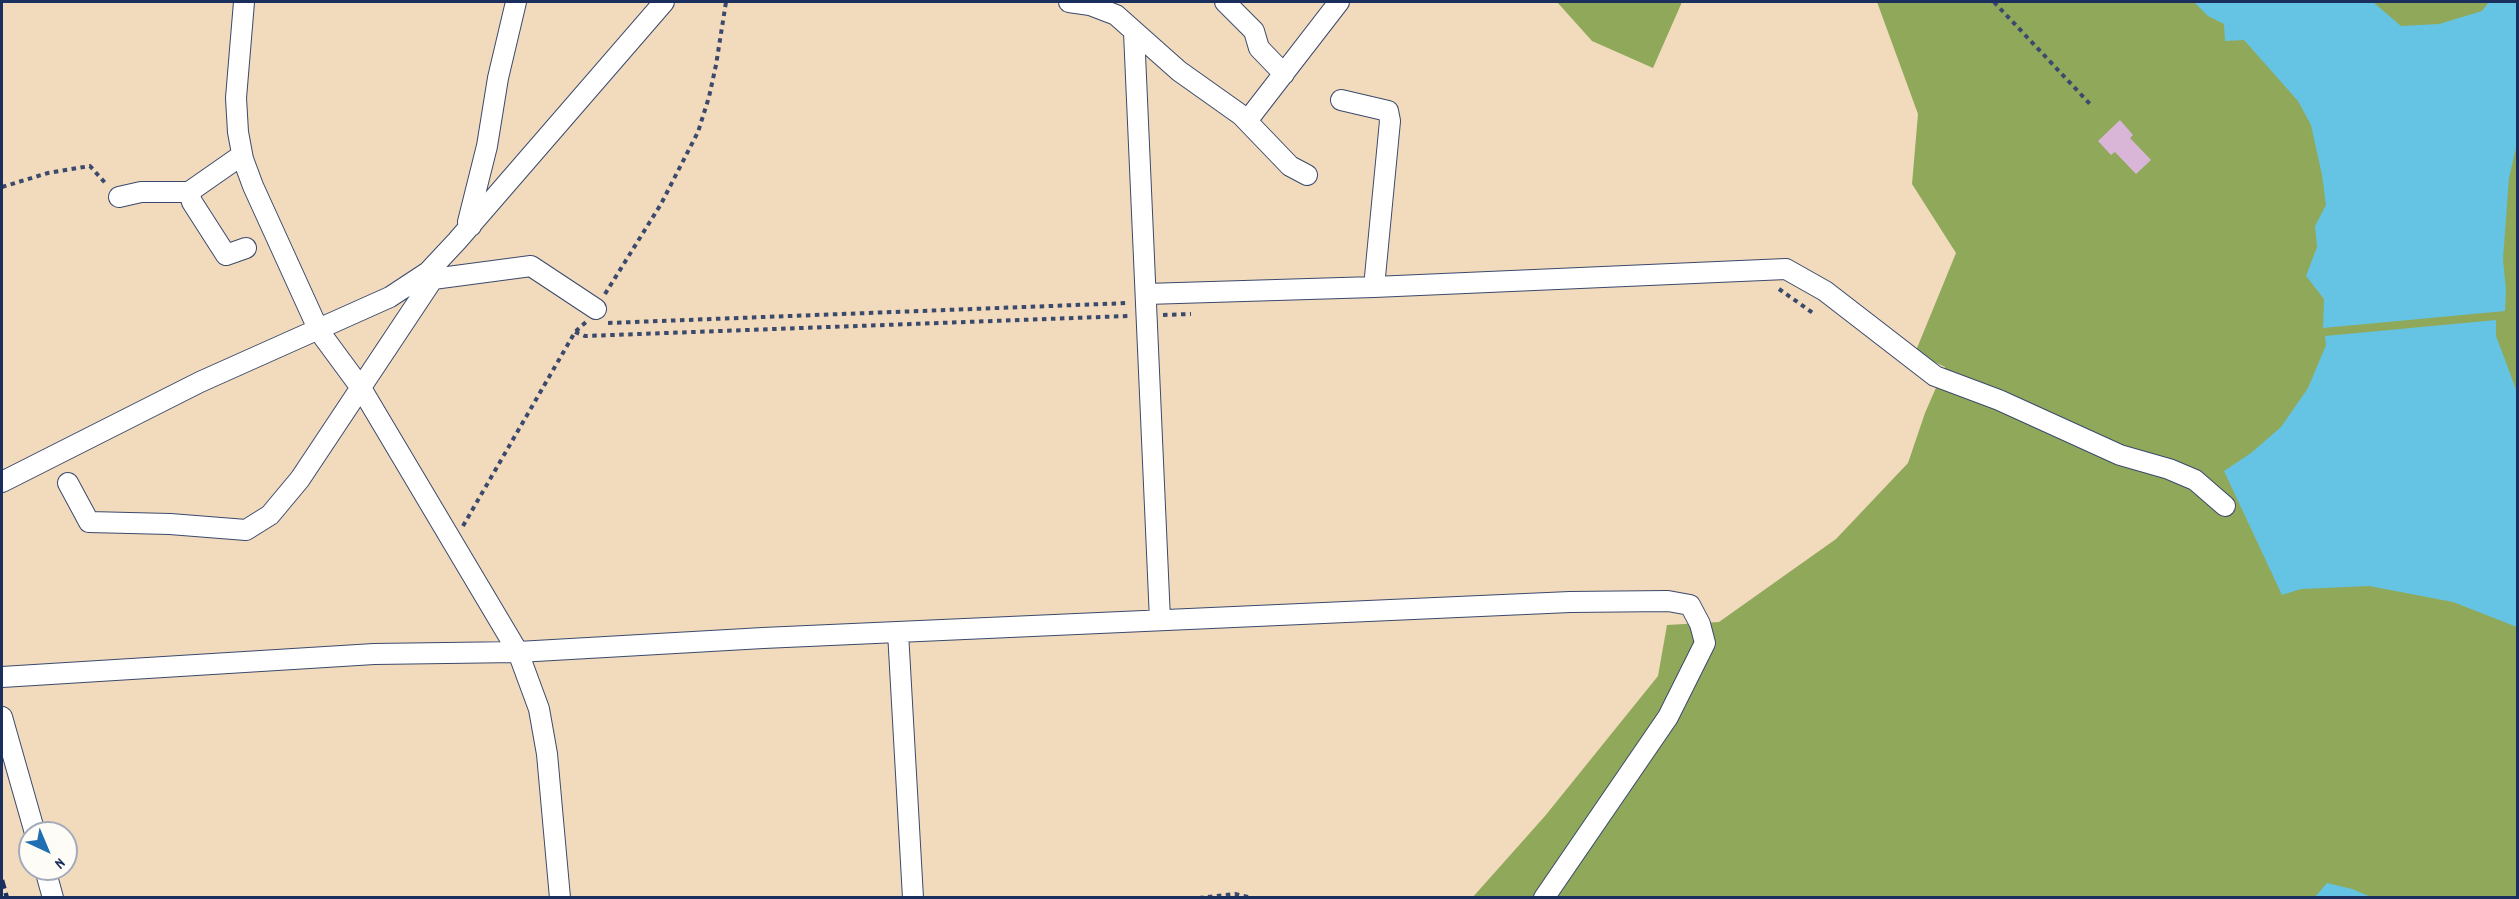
<!DOCTYPE html>
<html>
<head>
<meta charset="utf-8">
<style>
  body { margin:0 }
  #map { position:relative; width:2519px; height:899px; overflow:hidden; background:#f1dbbc; font-family:Dekko,sans-serif }
  canvas { display:block }
  .frame { position:absolute; inset:0; border:3px solid #1b2f5e; pointer-events:none }
  .north { position:absolute; left:18px; top:821px; width:60px; height:60px; box-sizing:border-box; background:#fdfcf7; border:2px solid #a3aaba; border-radius:50%; rotate:136deg; font-size:16px; font-weight:700; line-height:24px; text-align:center; color:#1b2f5e }
  .north::after { content:''; display:block; margin:auto; width:21px; height:27px; background:#1f6fb2; clip-path:polygon(50% 0,100% 100%,50% 72%,0 100%) }
</style>
</head>
<body>
<div id="map">
<canvas width="2519" height="899"></canvas>
<div class="frame"></div>
<div class="north">N</div>
</div>
<script>
const c = document.querySelector('canvas').getContext('2d');
c.lineJoin = 'round';
function fillPath(path, color) { c.fillStyle = color; c.fill(path, 'evenodd'); }
const shape = rows => new Path2D(rows.map(r => 'M' + r).join(''));
function strokePath(path, color, width, dash) { c.strokeStyle = color; c.lineWidth = width; c.lineCap = dash ? 'butt' : 'round'; c.setLineDash(dash || []); c.stroke(path); }
const forest = shape([
  [1557,2,1682,2,1653,68,1592,41],
  [1877,2,2517,2,2517,897,1472,898,1545,816,1658,676,1667,625,1719,622,1836,539,1908,463,1925,413,1945,367,1915,353,1956,253,1912,184,1918,114]
]);
const water = shape([
  [2194,2,2373,2,2401,26,2439,24,2482,11,2489,2,2517,2,2518,139,2509,178,2503,259,2506,290,2505,311,2323,328,2324,299,2306,276,2317,247,2315,226,2326,205,2322,175,2311,125,2298,101,2244,40,2225,41,2224,24,2208,16],
  [2496,320,2496,336,2517,392,2517,627,2453,602,2369,586,2301,589,2282,595,2224,471,2251,453,2281,427,2308,388,2326,345,2325,336],
  [2327,883,2352,889,2371,897,2315,897]
]);
const building = shape([
  [2120,120,2133,135,2130,138,2151,160,2136,174,2115,152,2111,155,2098,141]
]);
const path = shape([
  [1994,2,2090,104],
  [2,187,48,173,90,166,107,185],
  [1779,289,1813,313],
  [605,294,661,204,698,132,709,97,716,65,726,2],
  [1163,315,1191,314],
  [608,323,1128,303],
  [575,332,585,336,1128,316],
  [463,526,575,332,586,322],
  [1199,898,1235,894,1253,898]
]);
const minor = shape([
  [244,2,236,98,238,132,243,159,253,186,319,331,361,388,518,652,539,709,547,754,560,898],
  [1069,2,1090,5,1116,15,1179,71,1241,115,1290,166,1307,175],
  [1225,2,1254,31,1259,48,1284,74],
  [1134,32,1160,620],
  [1341,100,1388,111,1390,121,1374,287],
  [1247,121,1339,2],
  [189,192,192,202,226,255,246,248],
  [119,197,141,192,189,192,242,155],
  [471,226,468,222,487,146,498,78,516,2],
  [428,272,433,279,531,266,596,309],
  [1146,294,1374,287,1786,269,1825,291,1935,376,1999,400,2120,455,2169,469,2195,480,2225,506],
  [2,482,200,382,390,297,428,272,457,241,664,2],
  [68,483,89,522,170,524,246,530,270,515,300,479,433,279],
  [898,632,913,898],
  [2,677,374,654,518,652,763,638,1570,602,1668,601,1690,605,1700,624,1705,643,1668,717,1544,898],
  [2,717,35,833],
  [45,869,53,898]
]);
const rail = shape([
  [2,880,7,898]
]);
fillPath(forest, '#90a85a');
fillPath(water, '#65c4e3');
fillPath(building, '#d9b6d8');
strokePath(minor, '#3b496c', 22);
strokePath(path, '#3b496c', 4, [4.5, 4.5]);
strokePath(minor, '#fff', 20);
strokePath(rail, '#1b2f5e', 4.5, [9, 4.5]);
</script>
</body>
</html>
